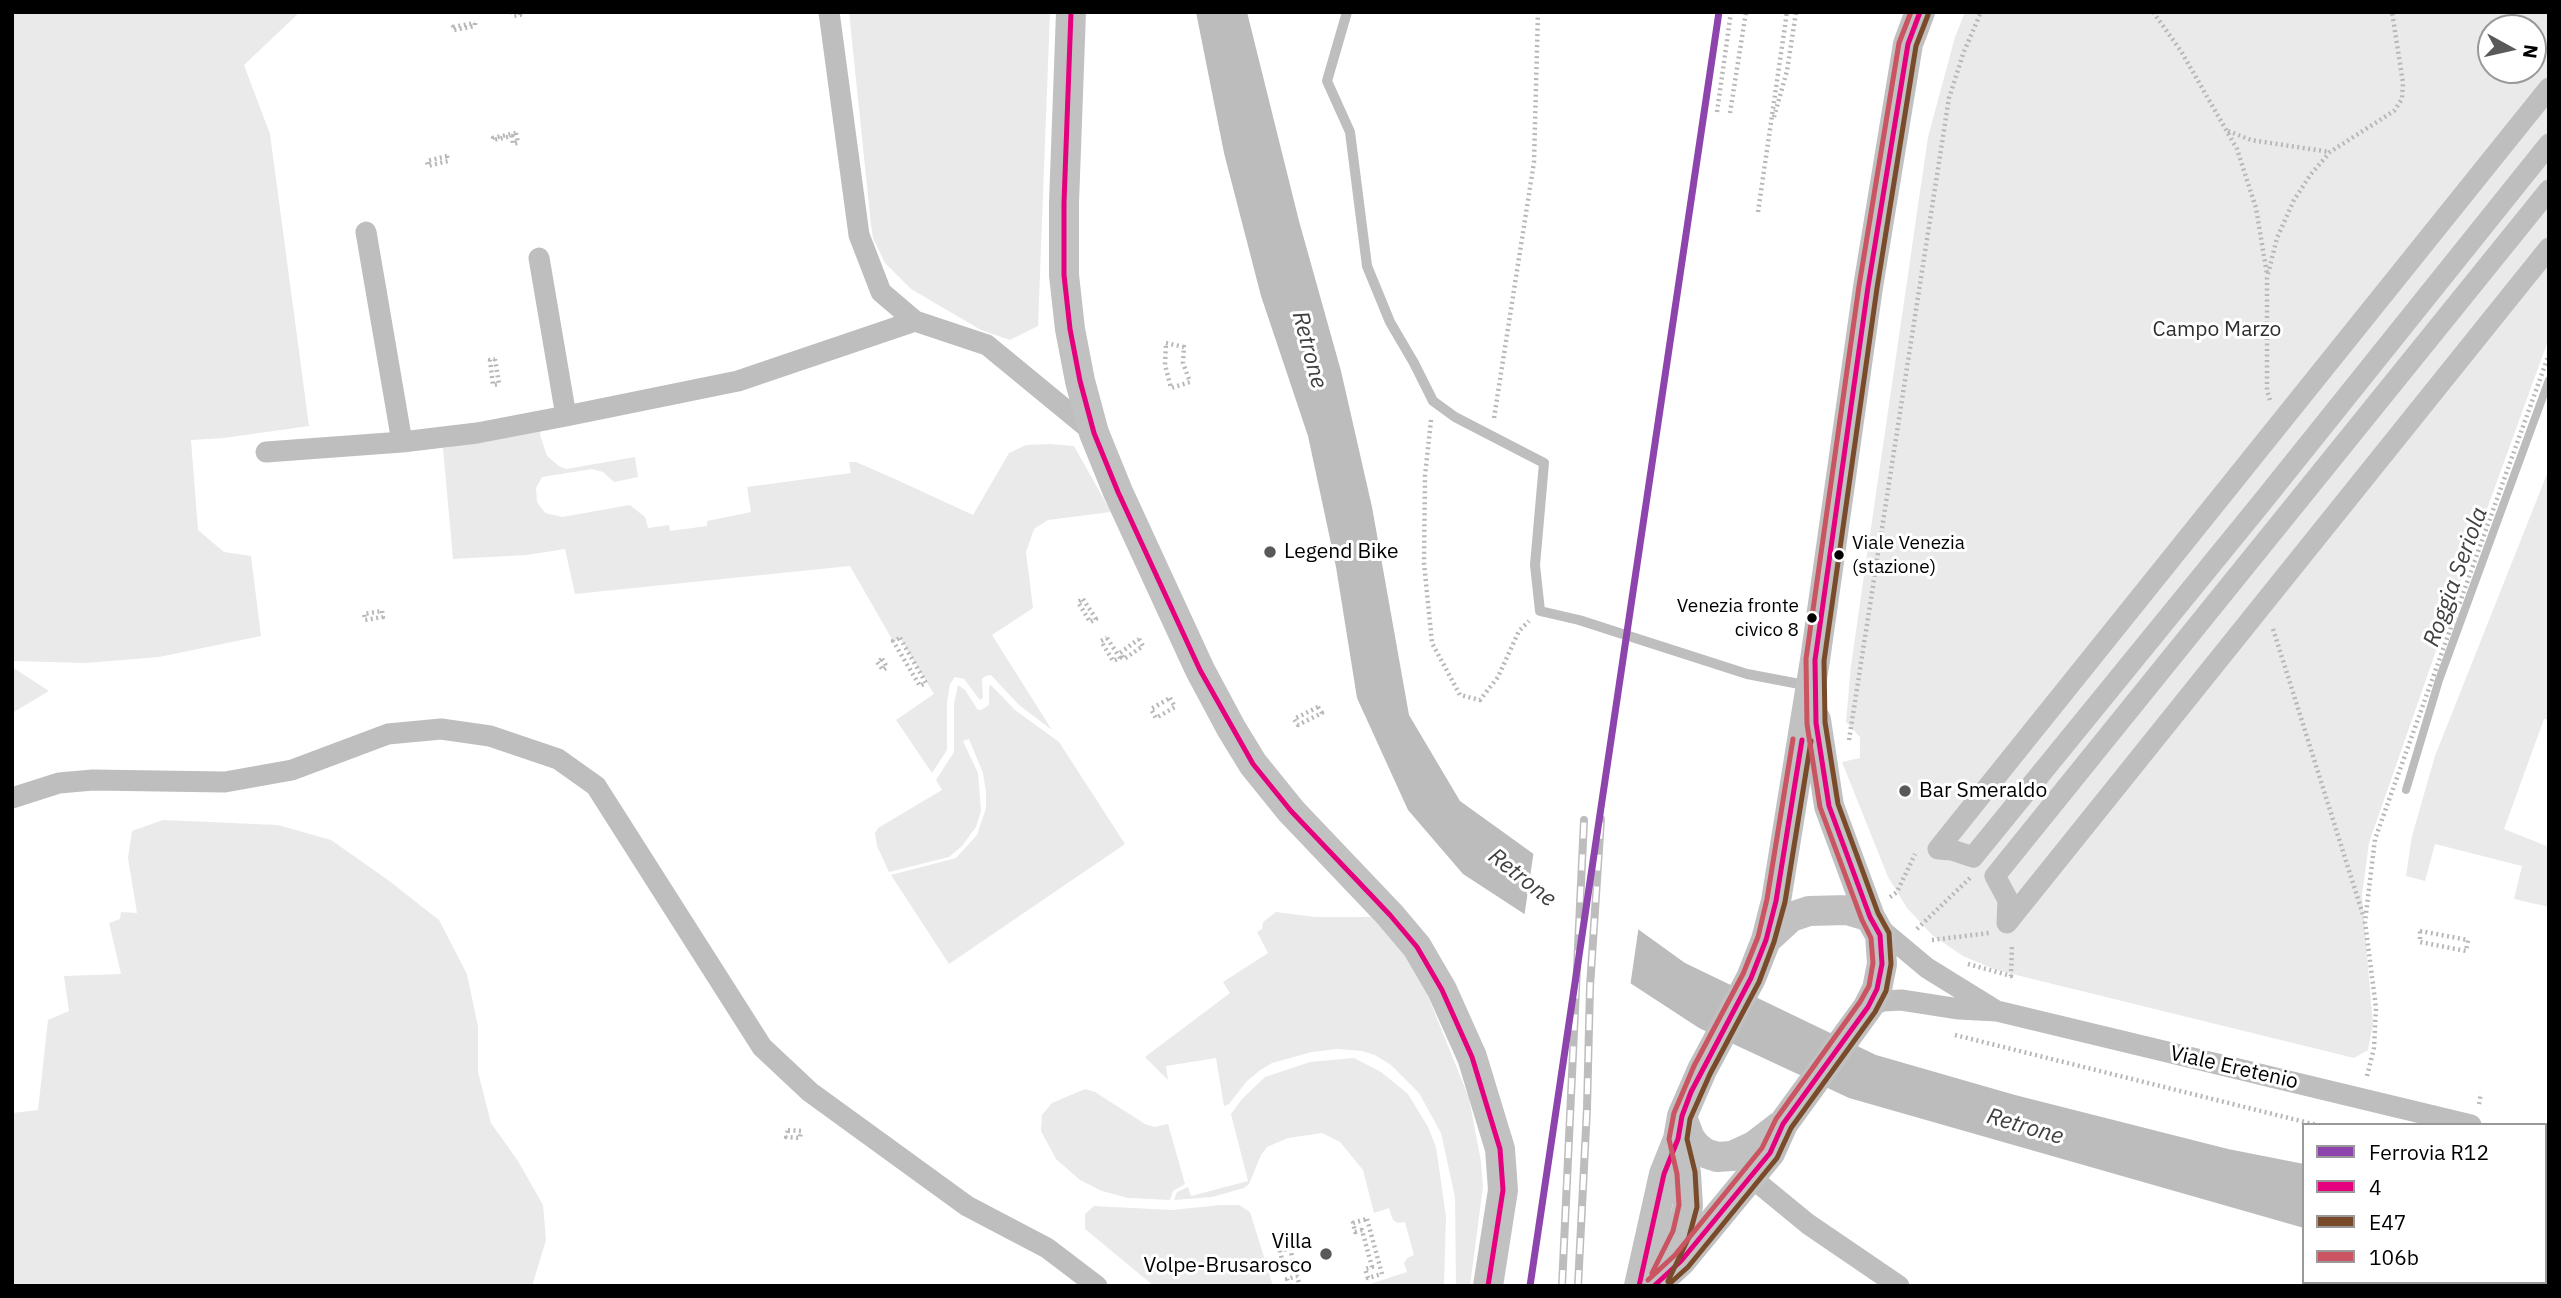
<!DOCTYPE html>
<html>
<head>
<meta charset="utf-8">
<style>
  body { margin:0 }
  #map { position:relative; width:2561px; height:1298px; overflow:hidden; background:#fff; font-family:"IBM Plex Sans",sans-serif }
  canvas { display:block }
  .frame { position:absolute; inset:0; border:14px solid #000; pointer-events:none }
  .legend { position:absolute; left:2302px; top:1123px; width:245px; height:161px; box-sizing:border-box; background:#fff; border:2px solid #999; margin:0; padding:9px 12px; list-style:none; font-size:21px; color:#000 }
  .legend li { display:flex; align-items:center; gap:14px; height:35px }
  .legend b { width:35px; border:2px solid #999 }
  .north { position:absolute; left:2477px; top:14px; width:70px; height:70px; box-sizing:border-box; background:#fff; border:2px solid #999; border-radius:50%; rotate:98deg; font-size:19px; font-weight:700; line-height:28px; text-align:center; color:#000 }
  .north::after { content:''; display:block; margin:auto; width:24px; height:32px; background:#595959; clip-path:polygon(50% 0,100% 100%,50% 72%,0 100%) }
</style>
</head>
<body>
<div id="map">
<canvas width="2561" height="1298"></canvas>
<div class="frame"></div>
<ul class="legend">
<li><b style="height:9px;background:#8e44ad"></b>Ferrovia R12</li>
<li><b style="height:9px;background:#e5007d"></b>4</li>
<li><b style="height:9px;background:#7a4b2a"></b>E47</li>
<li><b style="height:9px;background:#ca5462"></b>106b</li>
</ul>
<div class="north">N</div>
</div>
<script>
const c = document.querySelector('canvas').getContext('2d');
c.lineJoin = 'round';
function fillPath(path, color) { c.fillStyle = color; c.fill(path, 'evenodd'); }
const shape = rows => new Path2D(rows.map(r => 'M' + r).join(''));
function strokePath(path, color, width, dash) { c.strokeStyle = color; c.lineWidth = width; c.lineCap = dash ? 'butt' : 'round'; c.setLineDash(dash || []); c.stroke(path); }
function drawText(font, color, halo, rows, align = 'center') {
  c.font = font + ' "IBM Plex Sans",sans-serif'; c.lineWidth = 6; c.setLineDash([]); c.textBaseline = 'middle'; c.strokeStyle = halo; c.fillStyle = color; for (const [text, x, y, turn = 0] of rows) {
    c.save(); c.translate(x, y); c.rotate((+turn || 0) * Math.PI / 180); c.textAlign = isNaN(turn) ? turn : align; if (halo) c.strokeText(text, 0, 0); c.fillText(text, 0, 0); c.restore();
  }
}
const green = shape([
  [12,12,300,12,244,65,270,134,309,426,224,438,191,440,198,530,224,552,251,556,261,636,159,657,86,663,12,661],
  [849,12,1050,12,1038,326,1010,340,981,330,911,289,885,263,873,238,871,225],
  [1965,12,2549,12,2549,338,2446,622,2369,843,2362,895,2373,1024,2368,1050,2354,1058,1996,970,1963,956,1932,935,1907,908,1888,877,1842,762,1860,758,1860,737,1846,722,1851,665,1928,137,1955,37],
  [2491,28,2533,28,2533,70,2491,70],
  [541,430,540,435,547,456,559,466,566,469,635,457,638,477,614,482,603,472,592,469,542,477,536,488,537,502,545,513,562,517,630,505,645,517,648,528,669,525,670,531,707,526,707,521,751,512,747,487,851,473,849,462,856,462,895,479,973,515,1009,453,1026,445,1050,444,1074,446,1111,512,1048,520,1034,529,1026,552,1033,608,992,635,1052,730,1019,705,991,675,985,676,982,679,983,698,980,700,964,679,955,677,950,684,947,703,947,750,932,773,896,720,934,694,900,638,893,641,850,566,575,594,565,549,527,555,453,559,443,448],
  [2549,469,2549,720,2544,719,2504,829,2549,847,2549,907,2514,899,2522,866,2435,844,2425,881,2406,876,2412,836,2435,756],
  [12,667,49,691,12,713],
  [958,685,965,690,978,710,981,710,989,705,989,686,991,685,1015,710,1059,742,1125,844,949,964,891,875,956,858,977,835,986,808,986,792,983,773,969,739,963,741,978,773,981,811,976,827,962,846,949,857,889,872,877,846,875,833,878,828,942,790,936,780,954,752,954,704],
  [163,820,278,825,331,840,388,880,439,920,467,974,478,1027,478,1072,491,1123,518,1161,543,1205,546,1240,532,1286,12,1286,12,1113,38,1110,48,1020,69,1011,64,976,121,974,109,923,120,919,121,912,137,913,128,858,132,831],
  [1276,912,1315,917,1376,917,1411,954,1469,1098,1481,1162,1483,1186,1470,1286,1456,1286,1455,1197,1441,1133,1419,1093,1391,1065,1375,1055,1362,1051,1337,1049,1312,1052,1272,1063,1259,1071,1247,1081,1229,1104,1224,1106,1216,1058,1166,1066,1168,1080,1145,1057,1230,993,1223,982,1268,953,1257,932,1262,929,1263,922],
  [1354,1058,1381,1072,1408,1094,1428,1127,1436,1147,1446,1216,1444,1286,1370,1286,1370,1284,1407,1272,1404,1263,1407,1258,1414,1255,1405,1222,1398,1223,1393,1220,1389,1208,1374,1213,1363,1170,1340,1142,1322,1133,1288,1138,1267,1147,1261,1155,1249,1184,1244,1188,1212,1197,1174,1200,1177,1192,1188,1187,1191,1196,1248,1181,1231,1114,1242,1099,1265,1077,1310,1062],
  [1085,1089,1095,1092,1145,1124,1154,1127,1168,1124,1185,1184,1173,1191,1170,1200,1128,1198,1102,1191,1080,1180,1056,1159,1041,1131,1042,1115,1052,1103],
  [1220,1205,1239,1205,1250,1212,1273,1286,1154,1286,1085,1229,1085,1214,1094,1206,1172,1210]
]);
const water = shape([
  [1196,12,1247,12,1299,221,1341,371,1372,507,1409,715,1460,801,1685,963,1876,1055,2015,1095,2228,1149,2304,1164,2304,1228,1849,1098,1699,1028,1463,874,1408,810,1357,698,1336,567,1308,436,1261,296,1224,153]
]);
const pier = shape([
  [1534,850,1639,925,1630,987,1524,918],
  [2545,1207,2549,1208,2549,1278,2545,1277]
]);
const stream = shape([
  [2406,790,2439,680,2549,380]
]);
const path = shape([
  [512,12,513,16,520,15,520,12],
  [2153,12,2181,51,2237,149,2256,208,2267,274],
  [475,23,475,26,454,30,453,27,475,23],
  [1717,112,1731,12],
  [1730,113,1746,12],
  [1774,117,1787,71,1796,12],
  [2228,131,2251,140,2330,152],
  [516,133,518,143,513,144,512,136,493,140,493,138,516,133],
  [447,156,448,161,428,166,427,161,447,156],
  [1758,212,1787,12],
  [1166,343,1184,347,1183,363,1190,382,1171,388,1165,365,1166,343],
  [495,359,499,384,493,385,490,360,495,359],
  [2270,400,2267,390,2267,278,2277,238,2294,200,2311,174,2330,152,2394,111,2402,99,2403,83,2392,12],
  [1494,418,1534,162,1538,12],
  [1431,420,1425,476,1424,563,1432,643,1460,695,1480,700,1498,677,1519,631,1529,621],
  [1083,599,1096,619,1090,622,1078,602,1083,599],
  [382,611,383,617,365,620,364,614,382,611],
  [2273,629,2364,918],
  [900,638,926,683,920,686,893,641,900,638],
  [1107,638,1120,658,1113,661,1101,641,1107,638],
  [1139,639,1143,646,1124,659,1120,653,1139,639],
  [882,659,887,667,883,670,877,662,882,659],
  [1170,698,1175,707,1156,718,1151,709,1170,698],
  [1318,707,1322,713,1298,725,1294,719,1318,707],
  [1849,740,1949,98,1963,54,1981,12],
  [1890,897,1897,892,1915,854],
  [1917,929,1970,878],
  [2420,931,2468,940,2466,951,2420,942,2420,931],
  [1932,940,1989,933],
  [1968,964,2011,976,2012,945],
  [1955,1035,2317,1125],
  [2367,1076,2374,1048,2376,1008,2365,922,2375,839,2549,354],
  [2479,1104,2481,1093],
  [788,1130,801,1131,800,1138,786,1137,788,1130],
  [1367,1219,1382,1274,1368,1278,1365,1269,1372,1267,1362,1230,1355,1232,1353,1223,1367,1219],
  [1290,1248,1294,1265,1284,1268,1280,1251,1290,1248],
  [1289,1286,1287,1279,1297,1276,1300,1286]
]);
const lane = shape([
  [1347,12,1327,81,1350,132,1367,266,1390,322,1414,363,1433,401,1455,417,1544,463,1535,565,1540,611,1579,620,1747,674,1810,686]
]);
const street = shape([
  [829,12,859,235,881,292,915,321,987,345,1094,433],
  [2549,88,1938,849,1952,850,1973,857,2263,501,2549,144],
  [366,232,402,442],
  [539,258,566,416],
  [266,452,402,442,477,433,566,416,738,381,915,321],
  [12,798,59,783,93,780,225,782,292,770,388,734,441,729,490,736,558,759,596,786,762,1047,810,1092,967,1206,1047,1248,1097,1286],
  [2007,923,2008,900,1995,876,2549,190],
  [2007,923,2549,248],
  [1878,927,1927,968,1995,1010],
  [1868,1007,1883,1001,1901,1000,1959,1009,1997,1011,2471,1125],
  [1752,1178,1808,1224,1899,1286],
  [2545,1196,2549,1143],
  [2541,1286,2541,1282]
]);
const secondary = shape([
  [1071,12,1064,203,1064,275,1070,329,1080,381,1094,433,1118,492,1200,670,1231,728,1253,764,1291,811,1390,915,1417,947,1442,990,1472,1057,1500,1149,1503,1190,1488,1286],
  [1766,940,1791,917,1809,911,1847,910,1870,917],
  [1682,1117,1690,1138,1696,1146,1705,1153,1717,1157,1732,1156,1754,1146,1780,1126],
  [1668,1260,1681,1234,1688,1206,1686,1173,1678,1139],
  [1639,1286,1664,1174,1678,1139,1682,1116,1702,1070,1751,978,1766,940,1776,901,1815,660,1868,287,1908,44,1920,12],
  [1654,1286,1681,1261,1770,1153,1783,1124,1868,1007,1877,989,1882,964,1880,935,1870,917,1829,806,1816,720]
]);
const rail = shape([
  [1562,1286,1584,820],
  [1578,1286,1587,1108,1590,987,1601,819]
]);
const bus1 = shape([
  [1071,12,1064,203,1064,275,1070,329,1080,381,1094,433,1118,492,1200,670,1253,764,1291,811,1390,915,1417,947,1442,990,1472,1057,1500,1149,1503,1190,1488,1286],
  [1639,1286,1664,1174,1678,1139,1682,1116,1691,1092,1751,978,1766,940,1776,901,1802,740],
  [1654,1286,1681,1261,1770,1153,1783,1124,1868,1007,1877,989,1882,964,1880,935,1870,917,1829,806,1816,723,1815,660,1868,287,1908,44,1920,12]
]);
const bus2 = shape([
  [1668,1281,1689,1237,1697,1207,1695,1172,1687,1139,1690,1119,1710,1074,1759,982,1774,942,1785,902,1811,741],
  [1667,1286,1688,1267,1777,1158,1791,1128,1875,1012,1886,991,1891,964,1889,933,1878,913,1838,804,1825,722,1824,661,1877,288,1916,46,1928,15]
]);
const bus3 = shape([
  [1652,1273,1673,1231,1679,1205,1677,1174,1669,1139,1674,1113,1694,1066,1743,974,1758,937,1767,899,1793,739],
  [1648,1280,1675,1255,1762,1148,1776,1119,1860,1002,1869,986,1873,963,1871,938,1862,920,1820,807,1807,724,1806,659,1859,286,1899,43,1911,12]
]);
const rail1 = shape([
  [1530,1286,1719,12]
]);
const markers = [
  [1270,552,7,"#595959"],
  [1839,555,6,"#000"],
  [1812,618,6,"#000"],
  [1905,791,7,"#595959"],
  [1326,1254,7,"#595959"]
];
const busNames = [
  ["Viale Venezia",1852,544],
  ["(stazione)",1852,568],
  ["Venezia fronte",1799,607,"right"],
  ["civico 8",1799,631,"right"]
];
const parkNames = [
  ["Campo Marzo",2217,330]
];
const poiNames = [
  ["Legend Bike",1284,552],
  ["Bar Smeraldo",1919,791],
  ["Villa",1312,1242,"right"],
  ["Volpe-Brusarosco",1312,1266,"right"]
];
const streetNames = [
  ["Viale Eretenio",2234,1068,13]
];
const waterNames = [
  ["Retrone",1309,350,75],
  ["Roggia Seriola",2456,577,-70],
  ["Retrone",1522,878,38],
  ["Retrone",2025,1127,16]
];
fillPath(green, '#eaeaea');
fillPath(water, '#bcbcbc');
fillPath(pier, '#fff');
strokePath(stream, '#bcbcbc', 8);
strokePath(path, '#b8b8b8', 4.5, [2, 3.5]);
strokePath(lane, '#bebebe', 10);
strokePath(street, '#bebebe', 21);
strokePath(secondary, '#c1c1c1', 30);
strokePath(rail, '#bdbdbd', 8);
strokePath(rail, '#fff', 5, [16]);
strokePath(bus1, '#e5007d', 5);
strokePath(bus2, '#7a4b2a', 5);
strokePath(bus3, '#ca5462', 5);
strokePath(rail1, '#8e44ad', 7);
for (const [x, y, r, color] of markers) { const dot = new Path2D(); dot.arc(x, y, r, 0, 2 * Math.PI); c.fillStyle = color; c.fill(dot); strokePath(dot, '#fff', 2.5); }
drawText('19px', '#000', '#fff', busNames, 'left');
drawText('21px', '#2f2f2f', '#fff', parkNames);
drawText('21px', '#000', '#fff', poiNames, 'left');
drawText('21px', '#000', '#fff', streetNames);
drawText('italic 23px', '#404040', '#fff', waterNames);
</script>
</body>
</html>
